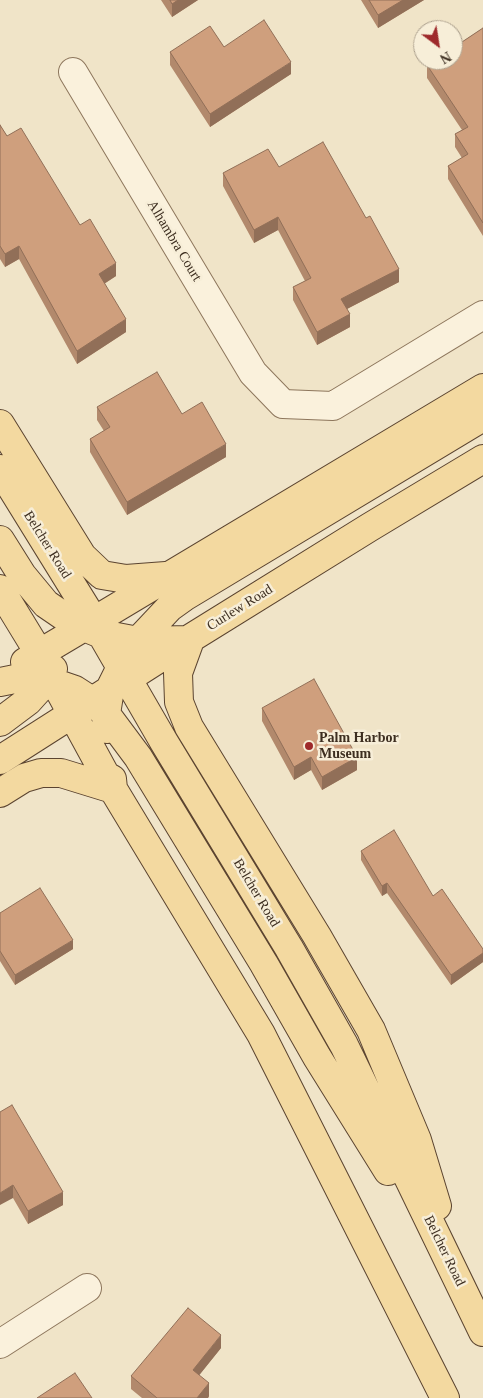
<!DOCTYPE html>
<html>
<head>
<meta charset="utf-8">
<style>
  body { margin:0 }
  #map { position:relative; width:483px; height:1398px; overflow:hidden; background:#f0e4c8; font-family:"Times New Roman",serif }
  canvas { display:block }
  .north { position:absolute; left:413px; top:20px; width:50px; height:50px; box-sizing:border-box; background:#f7eed8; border:1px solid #ada18e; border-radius:50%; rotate:149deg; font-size:14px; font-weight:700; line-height:20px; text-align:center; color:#3d2e20 }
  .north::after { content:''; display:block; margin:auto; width:18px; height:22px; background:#9e2a2b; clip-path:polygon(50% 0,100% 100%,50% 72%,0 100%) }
</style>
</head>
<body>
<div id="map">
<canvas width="483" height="1398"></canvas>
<div class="north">N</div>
</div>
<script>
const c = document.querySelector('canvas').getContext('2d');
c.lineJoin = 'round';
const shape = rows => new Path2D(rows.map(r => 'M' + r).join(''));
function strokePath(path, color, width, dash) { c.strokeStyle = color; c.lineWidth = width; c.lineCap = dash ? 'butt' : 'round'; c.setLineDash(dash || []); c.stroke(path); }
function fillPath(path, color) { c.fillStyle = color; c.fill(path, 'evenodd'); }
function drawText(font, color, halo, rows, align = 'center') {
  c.font = font + ' "Times New Roman",serif'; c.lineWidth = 5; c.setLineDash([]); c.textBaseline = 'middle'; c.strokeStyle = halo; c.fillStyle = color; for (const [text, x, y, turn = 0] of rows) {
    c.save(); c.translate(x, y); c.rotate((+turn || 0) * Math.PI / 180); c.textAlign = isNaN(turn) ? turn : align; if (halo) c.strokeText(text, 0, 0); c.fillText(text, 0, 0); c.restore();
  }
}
const minor = shape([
  [73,72,253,373,283,404,333,406,483,315],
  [0,1344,87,1288]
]);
const major = shape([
  [0,424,82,556,102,575,126,579,166,576],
  [0,469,94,621,164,742,289,948,344,1045,483,1332],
  [0,540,22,575,46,604,65,617,84,627,101,634,138,641,190,640,178,673,179,702,189,727,317,936,371,1030,417,1140,437,1206],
  [0,589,39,653,113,789,261,1034,445,1398],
  [25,662,94,621,483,388],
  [0,682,20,678,47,680,55,683,75,690,92,701,106,714,138,757,264,964,317,1057,388,1171],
  [0,722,28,701,47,680,53,669],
  [107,729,106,714,110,689,121,667,138,641,170,607,184,597,483,417],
  [0,760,191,638,370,527,483,459],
  [0,793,24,778,41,773,61,773,113,789,112,779]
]);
const wall = shape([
  [161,0,198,0,172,17],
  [361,0,424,0,378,28],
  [483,28,483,236,448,179,448,166,462,158,455,147,455,134,462,130,427,78,427,65],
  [224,47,291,74,210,127,170,65,170,52],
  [0,125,7,136,80,225,116,276,104,284,126,332,77,364,19,259,5,267,0,259],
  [279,167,399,282,347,309,350,327,317,345,293,300,293,287,305,281,278,230,254,243,223,186,223,173],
  [97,407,182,414,226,457,127,515,90,452,90,439,104,431,97,420],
  [262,708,357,770,322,790,311,770,294,780,262,721],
  [361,851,433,896,483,949,483,962,451,985,387,893,382,896,361,860],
  [0,913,73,949,15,985,0,961],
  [0,1112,63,1205,28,1224,13,1198],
  [221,1348,199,1375,209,1396,208,1398,142,1398,131,1389,131,1376]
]);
const shadedWall = shape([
  [178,0,198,0,172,17,172,4],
  [403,0,424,0,378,28,378,15],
  [291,62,291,74,210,127,210,114],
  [278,217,278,230,254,243,254,230],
  [19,246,19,259,5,267,5,254],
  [116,263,116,276,99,287,99,274],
  [399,269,399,282,341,312,341,299],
  [350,314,350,327,317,345,317,332],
  [126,319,126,332,77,364,77,351],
  [226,444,226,457,127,515,127,502],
  [311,757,311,770,294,780,294,767],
  [357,757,357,770,322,790,322,777],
  [387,883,387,893,382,896,382,886],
  [73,940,73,949,15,985,15,975],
  [483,953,483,962,451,985,451,975],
  [13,1185,13,1198,0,1205,0,1193],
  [63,1192,63,1205,28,1224,28,1211],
  [221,1335,221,1348,193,1383,193,1370],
  [209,1383,209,1396,208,1398,197,1398]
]);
const building = shape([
  [170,0,178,0,172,4,170,0],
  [369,0,403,0,378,15,369,0],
  [264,20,291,62,210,114,170,52,210,26,224,47,264,20],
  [483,28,483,223,448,166,468,154,455,134,468,127,427,65,434,60,453,60,453,48,483,28],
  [0,125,7,136,21,128,80,225,90,219,116,263,99,274,126,319,77,351,19,246,5,254,0,246,0,125],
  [323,142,366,218,370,216,399,269,341,299,350,314,317,332,293,287,311,278,278,217,254,230,223,173,268,149,279,167,323,142],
  [157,372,182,414,202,402,226,444,127,502,90,439,110,427,97,407,157,372],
  [314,679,357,757,322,777,311,757,294,767,262,708,314,679],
  [394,830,433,896,442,889,483,949,483,953,451,975,387,883,382,886,361,851,394,830],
  [40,888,73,940,15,975,0,951,0,913,40,888],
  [12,1105,63,1192,28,1211,13,1185,0,1193,0,1112,12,1105],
  [188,1308,221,1335,193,1370,209,1383,197,1398,157,1398,131,1376,188,1308],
  [75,1373,92,1398,37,1398,75,1373]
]);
const markers = [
  [309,746,5,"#9e2a2b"]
];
const streetNames = [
  ["Alhambra Court",174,241,59],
  ["Belcher Road",47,545,58],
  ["Curlew Road",240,608,-32],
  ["Belcher Road",256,893,59],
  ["Belcher Road",444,1251,64]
];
const poiNames = [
  ["Palm Harbor",319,738],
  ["Museum",319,754]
];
strokePath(minor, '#8d765c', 30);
strokePath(major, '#5b4430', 30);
strokePath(minor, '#faf1dc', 28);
strokePath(major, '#f3d9a0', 28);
fillPath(wall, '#b2896c');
fillPath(shadedWall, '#916f58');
fillPath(building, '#cf9f7d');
strokePath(building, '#916f58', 1);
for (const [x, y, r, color] of markers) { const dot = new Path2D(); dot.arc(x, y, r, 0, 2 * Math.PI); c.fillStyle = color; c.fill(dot); strokePath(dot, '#f7eed8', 2); }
drawText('14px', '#3d2e20', '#f7eed8', streetNames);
drawText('bold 14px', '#3d2e20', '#f7eed8', poiNames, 'left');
</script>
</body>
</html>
